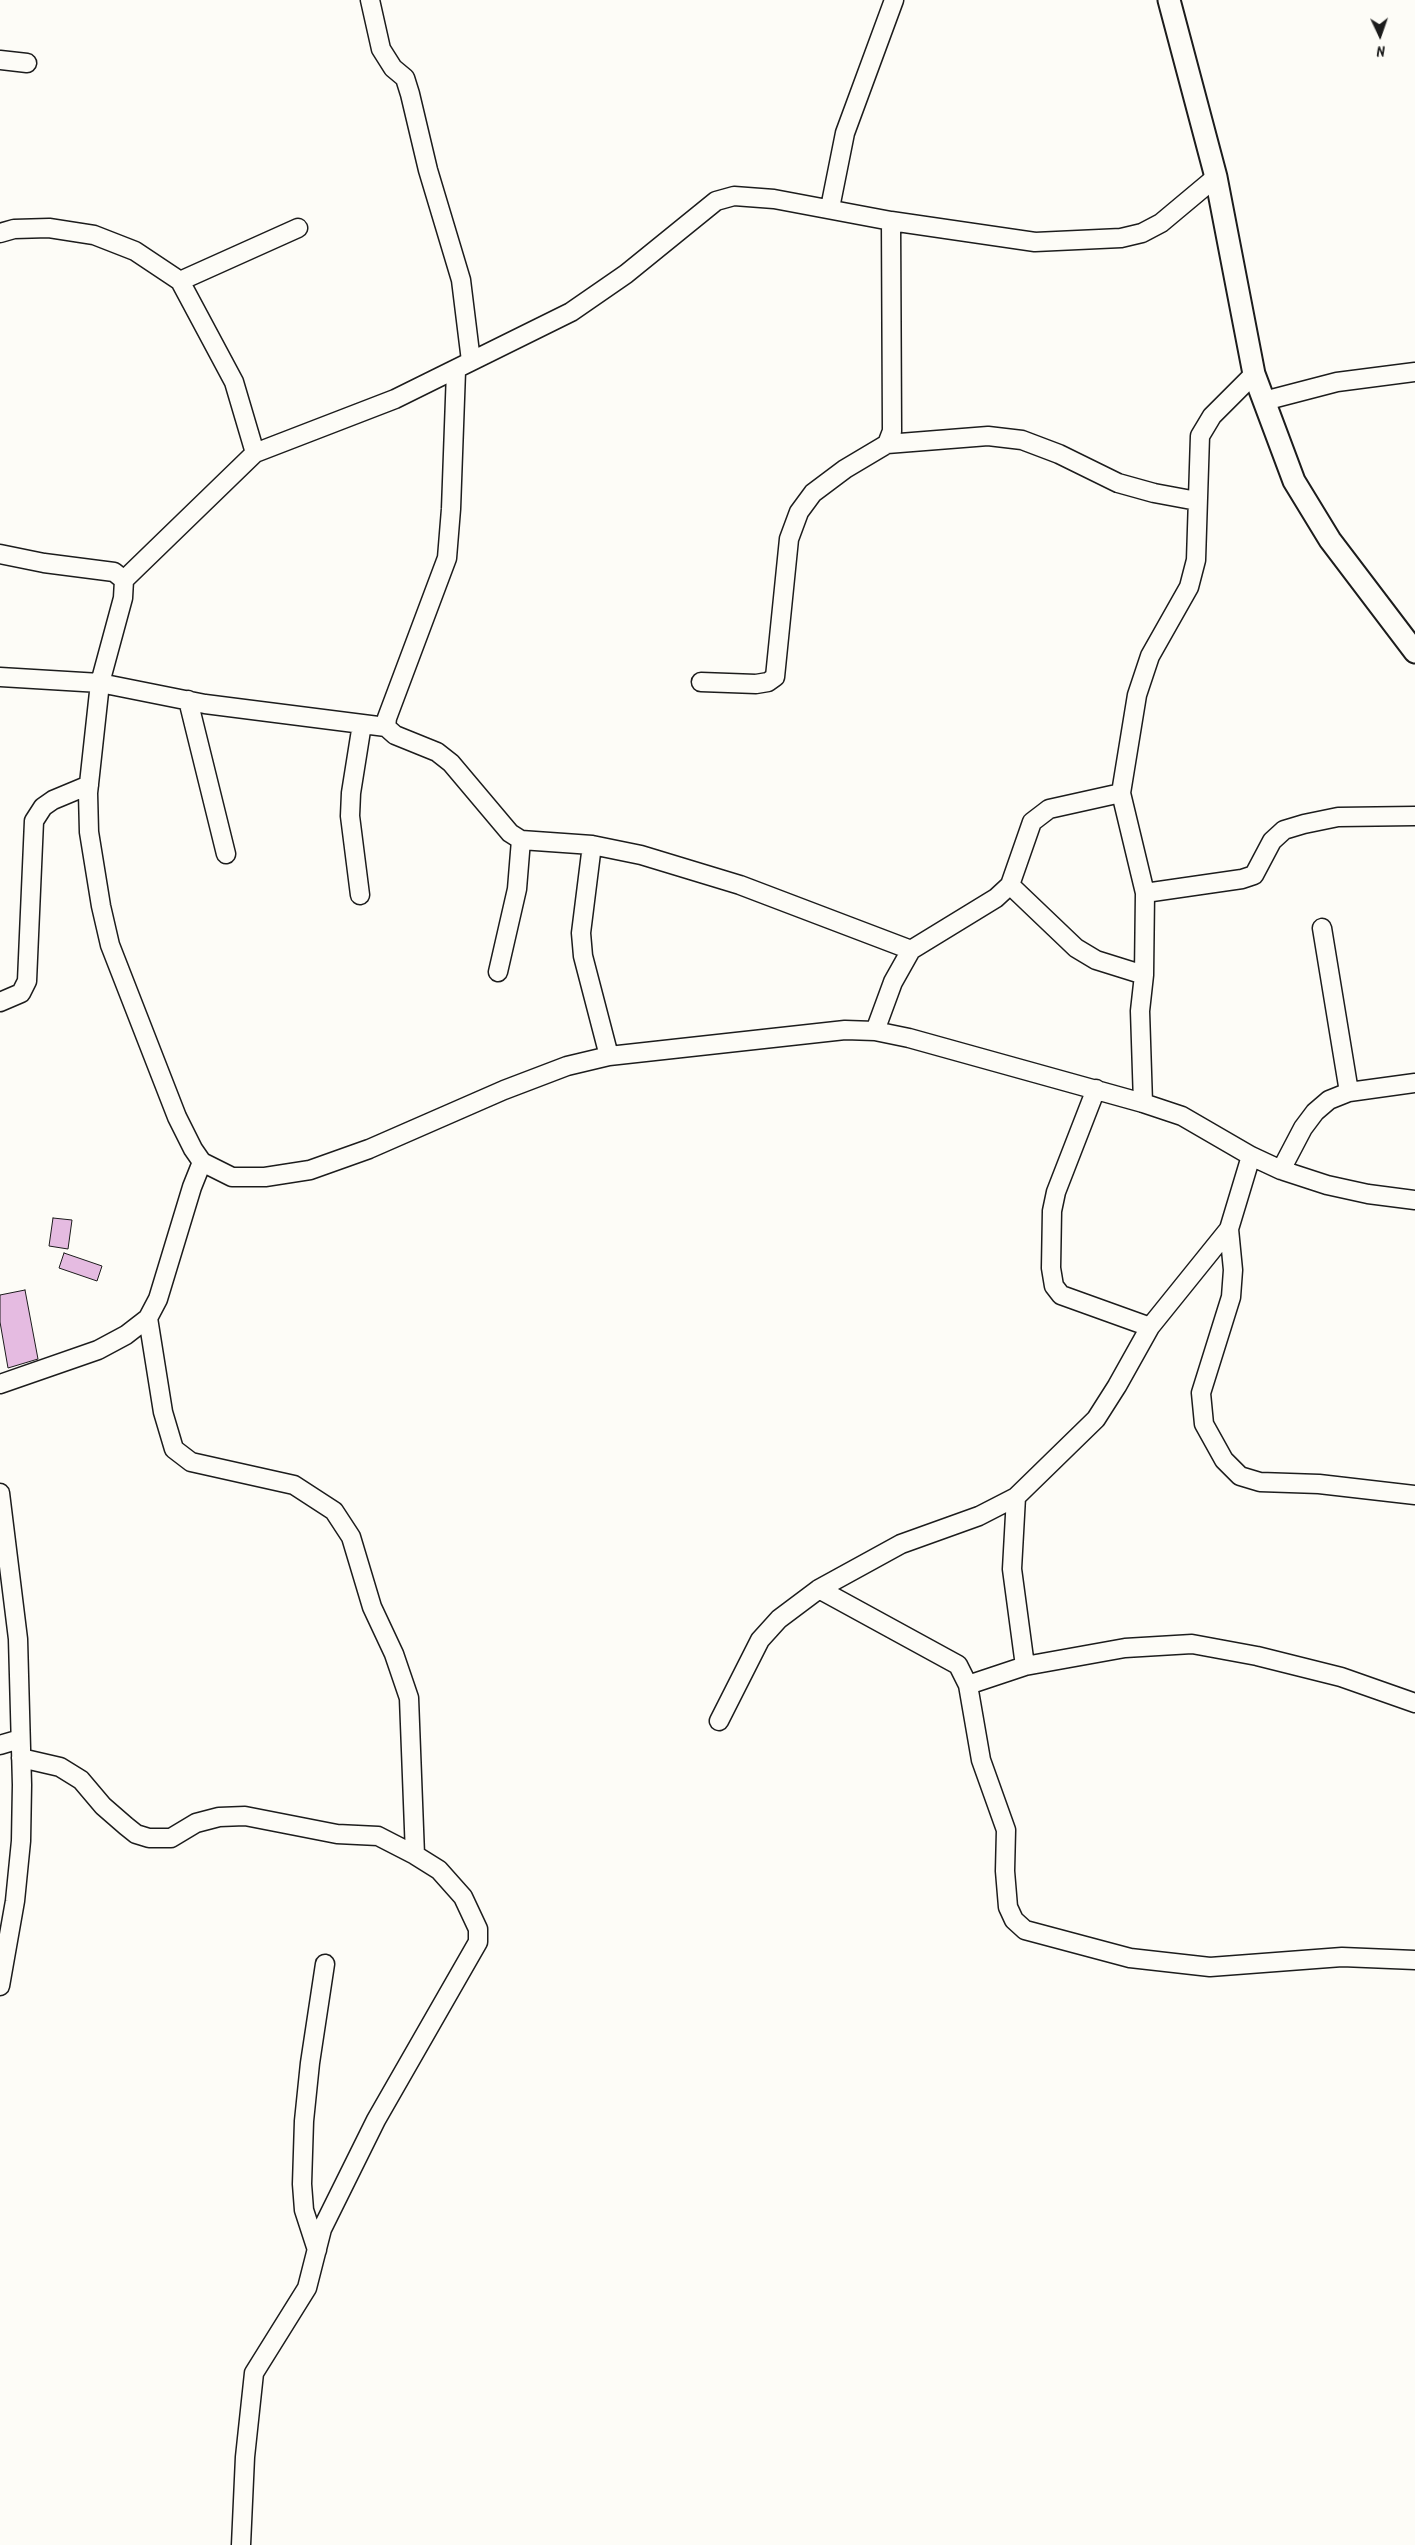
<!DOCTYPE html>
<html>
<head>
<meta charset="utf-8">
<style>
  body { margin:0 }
  #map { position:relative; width:1415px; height:2545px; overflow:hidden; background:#fdfcf7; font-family:Kalam,sans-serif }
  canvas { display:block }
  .north { position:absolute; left:1355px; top:10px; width:50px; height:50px; -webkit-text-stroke:4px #fdfcf7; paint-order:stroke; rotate:177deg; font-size:14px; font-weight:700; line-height:20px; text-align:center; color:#1c1c1c }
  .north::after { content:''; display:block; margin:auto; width:18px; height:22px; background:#1c1c1c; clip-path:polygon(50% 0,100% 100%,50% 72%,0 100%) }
</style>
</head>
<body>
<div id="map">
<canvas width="1415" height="2545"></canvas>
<div class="north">N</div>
</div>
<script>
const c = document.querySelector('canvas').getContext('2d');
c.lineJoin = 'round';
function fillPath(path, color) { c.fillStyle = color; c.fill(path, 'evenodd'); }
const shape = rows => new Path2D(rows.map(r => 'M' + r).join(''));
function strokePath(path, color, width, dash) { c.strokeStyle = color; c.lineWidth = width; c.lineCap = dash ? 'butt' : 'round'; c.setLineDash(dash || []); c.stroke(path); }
const building = shape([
  [53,1218,72,1220,68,1249,49,1246,53,1218],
  [64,1253,102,1266,97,1281,59,1268,64,1253],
  [25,1290,38,1359,8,1368,0,1322,0,1295,25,1290]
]);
const minor = shape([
  [370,0,381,49,393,68,405,78,410,94,428,170,461,280,471,361],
  [0,60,27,63],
  [830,208,845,133,894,0],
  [0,233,14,229,49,228,94,235,135,251,180,281,234,382,255,453],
  [180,281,298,228],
  [456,371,451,509,447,558,387,718,386,727,395,735,437,752,451,763,510,833,521,840,592,845,641,855,740,885,911,950],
  [1264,401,1337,382,1415,372],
  [887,444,988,436,1022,440,1059,454,1118,483,1154,493,1197,501],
  [0,554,44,563,114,572,124,580,123,598,100,683,88,793,89,832,101,906,110,945,177,1117,193,1149,202,1162,232,1177,265,1177,310,1170,369,1149,504,1090,567,1066,609,1056,845,1030,875,1031,909,1038,1143,1103,1182,1116,1251,1156,1281,1170,1327,1185,1368,1194,1415,1200],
  [124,580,255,453,395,399,571,312,626,274,716,201,734,196,774,199,891,221,1035,242,1121,238,1142,233,1161,223,1216,177],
  [0,677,100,683,205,704,386,727],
  [701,682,756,684,768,682,775,677,789,539,799,512,813,493,845,469,887,444,892,431,891,221],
  [188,700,226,854],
  [592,845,581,933,583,956,609,1056],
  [1010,885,1076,948,1096,960,1144,975],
  [1145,893,1242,879,1254,875,1272,841,1284,830,1304,824,1338,817,1415,816],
  [360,895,350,816,351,793,362,724],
  [1322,928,1349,1092],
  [498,972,517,889,521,840],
  [0,1002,21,993,27,981,34,821,43,807,53,800,89,785],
  [875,1031,893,982,911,950,996,898,1010,885,1032,822,1049,809,1121,793],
  [1096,1089,1056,1192,1052,1211,1051,1268,1054,1286,1061,1295,1150,1327],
  [1143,1103,1140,1011,1144,975,1145,893,1121,793,1137,695,1150,656,1189,587,1196,560,1200,436,1212,416,1254,374],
  [1281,1170,1303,1128,1315,1112,1329,1100,1349,1092,1415,1083],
  [1229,1229,1233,1270,1231,1297,1201,1393,1204,1424,1224,1460,1240,1476,1260,1482,1319,1484,1415,1495],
  [148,1318,163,1412,174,1449,191,1462,294,1485,334,1511,351,1537,372,1607,394,1654,409,1698,415,1855],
  [0,1384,98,1350,126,1335,148,1318,158,1299,192,1187,202,1162],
  [0,1493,18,1639,22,1785,21,1841,15,1901,0,1986],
  [1016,1497,1012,1569,1025,1666],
  [819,1589,958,1665,968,1685,981,1760,1006,1830,1005,1871,1008,1907,1014,1920,1025,1930,1130,1958,1210,1967,1342,1957,1415,1960],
  [968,1685,1025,1666,1125,1648,1192,1644,1257,1656,1341,1677,1415,1703],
  [719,1721,760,1640,779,1619,819,1589,901,1544,979,1516,1016,1497,1096,1419,1117,1386,1150,1327,1229,1229,1251,1156],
  [0,1745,20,1739],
  [21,1758,60,1767,81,1780,103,1806,126,1826,136,1834,149,1838,171,1838,196,1823,219,1817,245,1816,337,1834,378,1836,415,1855,439,1870,463,1897,478,1929,478,1942,376,2120,322,2229,307,2288,254,2373,245,2457,241,2545],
  [317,2250,304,2210,302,2184,304,2121,310,2063,325,1964]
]);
const tertiary = shape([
  [1169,0,1216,177,1254,374,1294,481,1330,540,1415,652]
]);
fillPath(building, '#e5bbe1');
strokePath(building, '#1c1c1c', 1);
strokePath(minor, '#1c1c1c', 21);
strokePath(tertiary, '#1c1c1c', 25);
strokePath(minor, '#fdfcf7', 18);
strokePath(tertiary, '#fdfcf7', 21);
</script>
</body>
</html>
